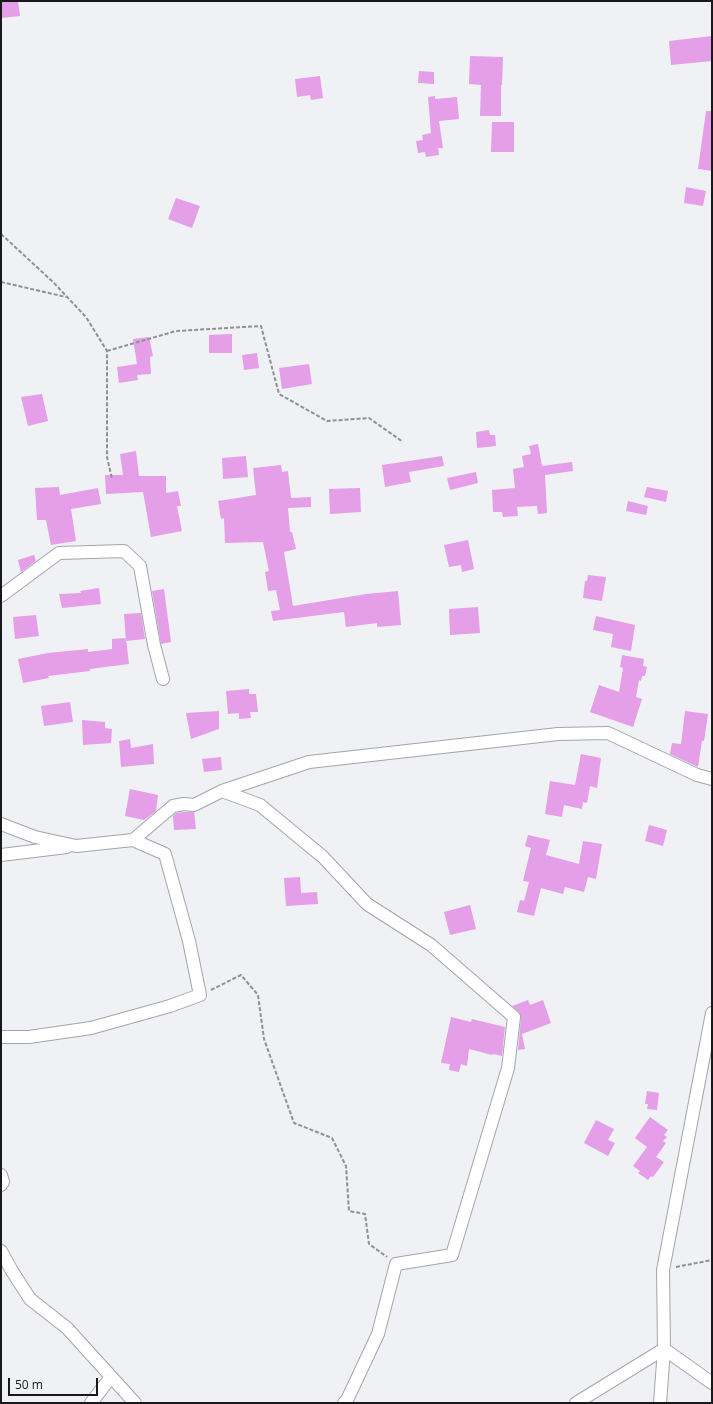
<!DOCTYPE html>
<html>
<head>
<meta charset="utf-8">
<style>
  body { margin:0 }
  #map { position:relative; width:713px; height:1404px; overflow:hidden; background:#eff1f5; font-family:"Open Sans",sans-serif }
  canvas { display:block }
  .frame { position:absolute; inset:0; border:2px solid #19191b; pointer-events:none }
  .scale { position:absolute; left:8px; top:1378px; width:90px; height:18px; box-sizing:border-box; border:2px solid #19191b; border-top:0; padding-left:5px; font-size:12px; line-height:14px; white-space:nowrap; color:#19191b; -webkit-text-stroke:3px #eff1f5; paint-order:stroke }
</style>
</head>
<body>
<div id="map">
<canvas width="713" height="1404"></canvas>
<div class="frame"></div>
<div class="scale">50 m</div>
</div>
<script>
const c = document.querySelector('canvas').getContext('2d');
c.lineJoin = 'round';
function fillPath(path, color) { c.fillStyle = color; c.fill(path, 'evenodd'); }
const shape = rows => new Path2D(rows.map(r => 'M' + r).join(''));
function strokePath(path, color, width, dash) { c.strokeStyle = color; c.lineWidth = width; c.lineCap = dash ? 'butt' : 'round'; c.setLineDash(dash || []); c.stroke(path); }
const building = shape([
  [1,1,18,1,20,16,1,18],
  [712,36,712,61,671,65,669,41],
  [470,56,503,57,502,85,501,85,501,116,480,116,481,85,469,84],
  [419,71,434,72,434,84,418,83],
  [320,76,323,98,311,100,310,95,297,97,295,79],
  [435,96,435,99,457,97,459,119,439,121,443,148,438,148,439,155,426,157,425,152,418,153,416,141,423,140,422,135,431,133,428,97],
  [706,111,712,111,712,171,698,169],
  [492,122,514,122,514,152,491,152],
  [686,187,706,191,703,206,684,203],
  [176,198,200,206,192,228,168,219],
  [232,334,232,353,209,353,209,335],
  [149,337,153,356,150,357,151,374,137,375,138,380,119,383,117,367,137,364,133,339],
  [257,353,259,368,244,370,242,355],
  [309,364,312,384,282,389,279,368],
  [42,394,48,421,28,426,21,397],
  [489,430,490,435,495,435,496,446,477,448,476,432],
  [538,444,542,466,572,462,573,471,545,475,547,513,538,514,537,506,517,507,518,516,503,517,502,512,493,512,492,490,515,488,513,469,524,467,522,456,531,454,529,446],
  [136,451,139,476,166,476,166,493,178,491,181,506,177,506,182,531,151,537,143,492,106,494,105,475,123,475,120,454],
  [246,456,248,477,223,479,222,458],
  [442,456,444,466,409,472,411,482,385,487,382,465],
  [281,465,282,472,288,471,291,498,311,497,311,507,288,508,290,532,292,532,296,549,284,552,293,606,366,594,398,591,401,625,377,627,377,623,346,627,344,612,273,621,271,611,280,610,276,590,268,591,265,572,269,571,263,542,225,543,224,518,221,519,218,501,256,495,253,468],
  [476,472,478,483,450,490,447,478],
  [59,487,60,495,98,488,101,504,71,509,76,541,51,545,46,520,37,520,35,488],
  [647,487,668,491,666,502,644,497],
  [360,488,361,512,330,514,329,489],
  [628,501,648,506,646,515,626,511],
  [468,540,474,569,462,572,461,565,449,567,444,545],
  [34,555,36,561,21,572,18,560],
  [588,575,606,577,602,601,583,598,585,581,587,581],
  [99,588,101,604,62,608,59,594,81,593,80,591],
  [164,589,171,642,161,644,152,591],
  [478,607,480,633,450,635,449,609],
  [141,613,145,639,126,641,124,614],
  [36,615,39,636,15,639,13,617],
  [596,616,635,625,631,651,611,647,613,634,593,630],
  [126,638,129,664,90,669,90,671,48,676,49,678,23,683,18,659,48,653,88,649,88,652,112,649,112,639],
  [622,655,644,659,643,666,647,667,645,676,642,676,641,681,639,680,636,697,642,699,633,727,590,712,599,685,619,692,623,668,620,667],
  [249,689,249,694,256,694,258,712,250,712,251,718,239,719,239,713,228,714,226,691],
  [70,702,73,722,44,726,41,706],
  [219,711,219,729,191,739,186,713],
  [685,711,708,714,704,741,702,741,698,767,670,754,672,743,681,744],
  [82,720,105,722,105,728,112,729,111,743,83,745],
  [130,739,131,748,153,744,154,764,121,767,119,741],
  [581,754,601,758,597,788,590,786,587,803,583,802,582,809,564,805,562,817,545,814,550,781,575,785],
  [221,757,222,770,204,772,202,759],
  [130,789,158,795,156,811,144,820,125,816],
  [184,812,194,812,196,829,174,830,173,816,176,813],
  [649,825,667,830,663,846,645,841],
  [528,835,550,840,546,855,579,864,583,841,602,844,596,879,588,877,584,892,565,887,563,894,541,888,534,916,517,912,520,900,524,901,529,882,523,881,531,848,525,846],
  [300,877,301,893,317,892,318,904,286,906,284,878],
  [470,905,476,929,450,935,444,912],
  [528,1000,530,1005,543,1000,551,1023,522,1034,525,1049,518,1050,521,1018,519,1012,512,1006],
  [451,1017,471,1022,472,1019,505,1027,502,1056,493,1054,492,1055,469,1049,467,1066,461,1064,459,1072,449,1070,450,1064,441,1063],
  [647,1091,659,1093,657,1110,647,1109,648,1104,645,1104],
  [650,1117,668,1130,664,1135,667,1137,663,1141,666,1143,656,1157,664,1162,653,1177,651,1176,648,1180,638,1173,640,1171,633,1166,647,1147,635,1138],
  [596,1120,614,1129,608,1140,615,1143,608,1156,584,1143]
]);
const path = shape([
  [1,234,53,282,86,317,107,351,107,457,112,479],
  [1,282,66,297],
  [107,351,176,331,261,326,279,394,327,421,369,418,403,442],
  [211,990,241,975,258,995,264,1039,294,1123,332,1138,346,1166,349,1211,365,1214,369,1244,387,1257],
  [676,1267,712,1260]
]);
const street = shape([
  [1,596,59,553,124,551,140,566,154,645,163,679],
  [222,791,309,762,558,734,608,733,697,775,712,779],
  [1,824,35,837,76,846,133,840,173,806,184,804,194,805,222,791,260,805,323,857,367,904,431,945,514,1017,508,1068,452,1255,396,1264,378,1334,347,1400,344,1403],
  [1,855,67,847],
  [1,1037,29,1037,91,1028,170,1006,200,995,189,941,165,854,133,840],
  [1,1175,3,1182,1,1185],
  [1,1251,12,1271,30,1299,67,1328,135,1403],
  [91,1403,111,1377],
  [576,1403,664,1349,712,1383],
  [660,1403,664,1349,663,1270,712,1013]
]);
fillPath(building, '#e59ee8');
strokePath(street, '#a3a5a8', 14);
strokePath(path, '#8f9194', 2, [4, 2]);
strokePath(street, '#fff', 12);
</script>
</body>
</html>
